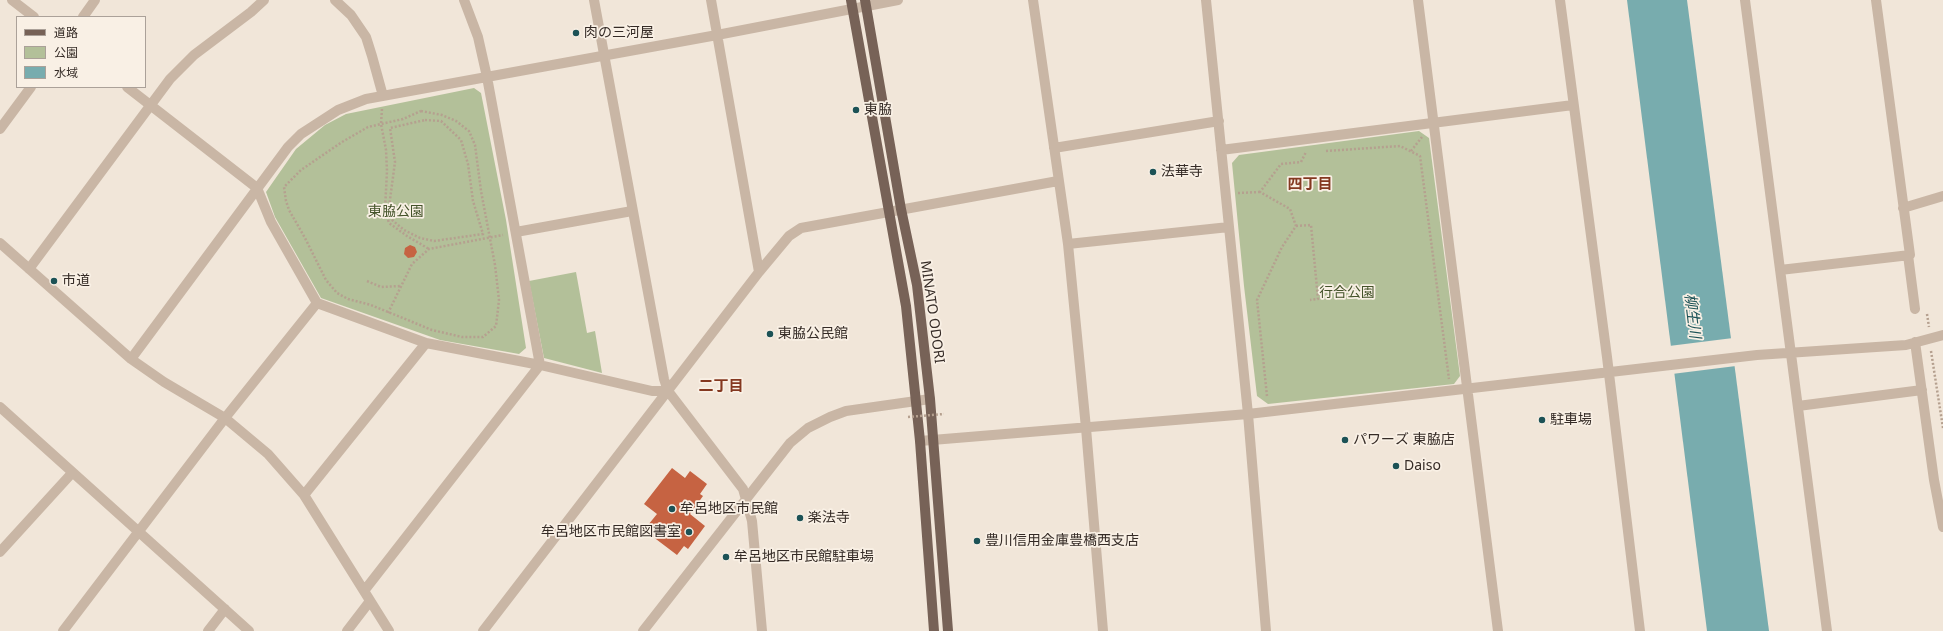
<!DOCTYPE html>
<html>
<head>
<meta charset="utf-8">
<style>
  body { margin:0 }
  #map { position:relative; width:1943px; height:631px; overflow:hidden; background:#f1e6d9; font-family:"Noto Sans","Noto Sans JP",sans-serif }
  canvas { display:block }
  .legend { position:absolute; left:16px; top:16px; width:130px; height:72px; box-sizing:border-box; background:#f9f0e5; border:1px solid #aba199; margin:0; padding:5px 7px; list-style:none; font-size:12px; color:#352b26 }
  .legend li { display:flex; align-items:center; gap:8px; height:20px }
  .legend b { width:20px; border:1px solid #aba199 }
</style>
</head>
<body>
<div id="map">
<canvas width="1943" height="631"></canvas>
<ul class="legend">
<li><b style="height:5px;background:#776257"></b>道路</li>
<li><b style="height:11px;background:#b3c099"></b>公園</li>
<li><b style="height:11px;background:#78acae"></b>水域</li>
</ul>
</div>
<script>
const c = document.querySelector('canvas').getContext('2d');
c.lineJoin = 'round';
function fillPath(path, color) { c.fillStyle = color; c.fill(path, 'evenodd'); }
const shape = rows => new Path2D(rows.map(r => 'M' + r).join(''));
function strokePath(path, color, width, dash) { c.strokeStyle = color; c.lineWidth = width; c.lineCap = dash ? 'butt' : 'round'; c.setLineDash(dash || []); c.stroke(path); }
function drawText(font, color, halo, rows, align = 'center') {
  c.font = font + ' "Noto Sans","Noto Sans JP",sans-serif'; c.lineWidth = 3.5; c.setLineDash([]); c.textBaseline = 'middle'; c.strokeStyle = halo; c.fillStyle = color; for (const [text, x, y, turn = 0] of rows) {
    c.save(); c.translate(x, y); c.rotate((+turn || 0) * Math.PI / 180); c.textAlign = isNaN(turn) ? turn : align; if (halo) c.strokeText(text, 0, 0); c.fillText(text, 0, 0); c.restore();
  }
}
const green = shape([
  [474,88,481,93,506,220,526,348,519,354,440,340,321,298,275,217,266,192,296,149,325,125,346,114],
  [1419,131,1429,138,1460,376,1454,384,1268,404,1257,396,1244,286,1232,163,1239,155],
  [576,272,587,333,595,331,602,373,544,358,529,281]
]);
const water = shape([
  [1627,0,1687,0,1769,631,1707,631]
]);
const pier = shape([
  [1733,338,1736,366,1672,374,1669,346]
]);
const building = shape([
  [410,245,415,247,417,252,414,257,408,258,404,254,405,248],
  [672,468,685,478,690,471,707,484,700,494,703,496,690,514,705,526,688,549,684,546,677,555,644,530,657,514,644,504]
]);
const path = shape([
  [382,109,381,124,386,150,387,171,385,210,389,223,407,236,429,249],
  [421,111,442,115,456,121,469,131,475,145,481,191,495,265,499,300,496,326,483,337,462,337,432,330,371,305,348,299,337,293,326,280,305,238,289,210,286,201,284,187,301,170,342,142,368,127,403,119,421,111],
  [425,120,441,121,461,140,468,164,473,201,483,234,434,241,420,238,404,230,391,219,389,207,395,162,390,128,425,120],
  [1326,151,1400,146,1420,156,1449,379],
  [1411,151,1422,137],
  [1238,193,1260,192],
  [1296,226,1311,225,1318,299,1310,300],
  [367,281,381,287,401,286],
  [388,313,412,264,429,249,503,235],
  [1927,314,1929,327],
  [1931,351,1943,428],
  [1267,396,1257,300,1282,247,1296,226,1290,209,1260,192,1281,164,1301,162,1306,152]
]);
const minor = shape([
  [12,0,34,17],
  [335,0,351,15,366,37,372,56,383,96],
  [594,0,664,379,668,391,743,489,752,521,762,631],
  [711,0,759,272],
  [1033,0,1068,244,1086,428,1103,631],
  [1206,0,1248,414,1266,631],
  [1418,0,1498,631],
  [1560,0,1607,357,1640,631],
  [1745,0,1827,631],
  [83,17,95,0],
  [127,87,257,188,271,222,317,303,426,343,540,365,652,391,668,391],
  [0,129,31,87],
  [1054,148,1219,121],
  [1221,150,1573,105],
  [1903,208,1943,196],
  [516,232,632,211],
  [0,243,131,359,164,382,225,418,268,454,304,495,389,631],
  [1068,244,1229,227],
  [1908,255,1915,309],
  [29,269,170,79,194,55,251,12,264,0],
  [1780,270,1910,255,1876,0],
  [1915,342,1934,480,1943,527],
  [131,359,288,147,301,134,338,110,366,99,717,35,898,0],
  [1798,406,1922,390],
  [0,407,249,631],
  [920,441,1248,414,1757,355,1906,345,1943,335],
  [304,495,426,343],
  [0,552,72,473],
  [364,591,540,365,487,77,478,37,464,0],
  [63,631,225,418,317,303],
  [208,631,225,609],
  [347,631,370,601],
  [483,631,759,272,789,236,801,228,1058,181],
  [643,631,790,443,808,428,830,417,846,411,930,399]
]);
const major = shape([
  [851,0,906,306,920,441,934,631],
  [865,0,901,209,917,285,930,399,948,631]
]);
const pathBridge = shape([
  [908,417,944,414]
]);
const markers = [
  [576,33,4,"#1c5256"],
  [856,110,4,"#1c5256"],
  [1153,172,4,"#1c5256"],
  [54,281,4,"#1c5256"],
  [770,334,4,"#1c5256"],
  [1542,420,4,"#1c5256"],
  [1345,440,4,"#1c5256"],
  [1396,466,4,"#1c5256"],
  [672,509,4,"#1c5256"],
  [800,518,4,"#1c5256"],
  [689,532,4,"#1c5256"],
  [977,541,4,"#1c5256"],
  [726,557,4,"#1c5256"]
];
const poiNames = [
  ["肉の三河屋",584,33],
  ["東脇",864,110],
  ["法華寺",1161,172],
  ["市道",62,281],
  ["東脇公民館",778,334],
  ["駐車場",1550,420],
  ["パワーズ 東脇店",1353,440],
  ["Daiso",1404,466],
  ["牟呂地区市民館",680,509],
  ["楽法寺",808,518],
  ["牟呂地区市民館図書室",681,532,"right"],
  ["豊川信用金庫豊橋西支店",985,541],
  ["牟呂地区市民館駐車場",734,557]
];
const parkNames = [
  ["東脇公園",396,212],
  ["行合公園",1347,293]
];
const streetNames = [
  ["MINATO ODORI",932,312,82]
];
const neighbourhoodNames = [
  ["四丁目",1310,185],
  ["二丁目",721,387]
];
const waterNames = [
  ["柳生川",1692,316,83]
];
fillPath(green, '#b3c099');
fillPath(water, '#78acae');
fillPath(pier, '#f1e6d9');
fillPath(building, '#c66342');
strokePath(path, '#b5a08f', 2.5, [2, 2]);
strokePath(minor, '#c9b6a5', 10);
strokePath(major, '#776257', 10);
strokePath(pathBridge, '#b5a08f', 2.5, [2, 2]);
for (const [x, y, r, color] of markers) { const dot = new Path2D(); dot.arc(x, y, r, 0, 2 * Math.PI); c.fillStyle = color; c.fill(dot); strokePath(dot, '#f9f0e5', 1.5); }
drawText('14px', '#352b26', '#f9f0e5', poiNames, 'left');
drawText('14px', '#44532a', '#f9f0e5', parkNames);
drawText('14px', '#352b26', '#f9f0e5', streetNames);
drawText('bold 15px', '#843820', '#f9f0e5', neighbourhoodNames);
drawText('italic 15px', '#1c5256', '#f9f0e5', waterNames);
</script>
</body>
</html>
